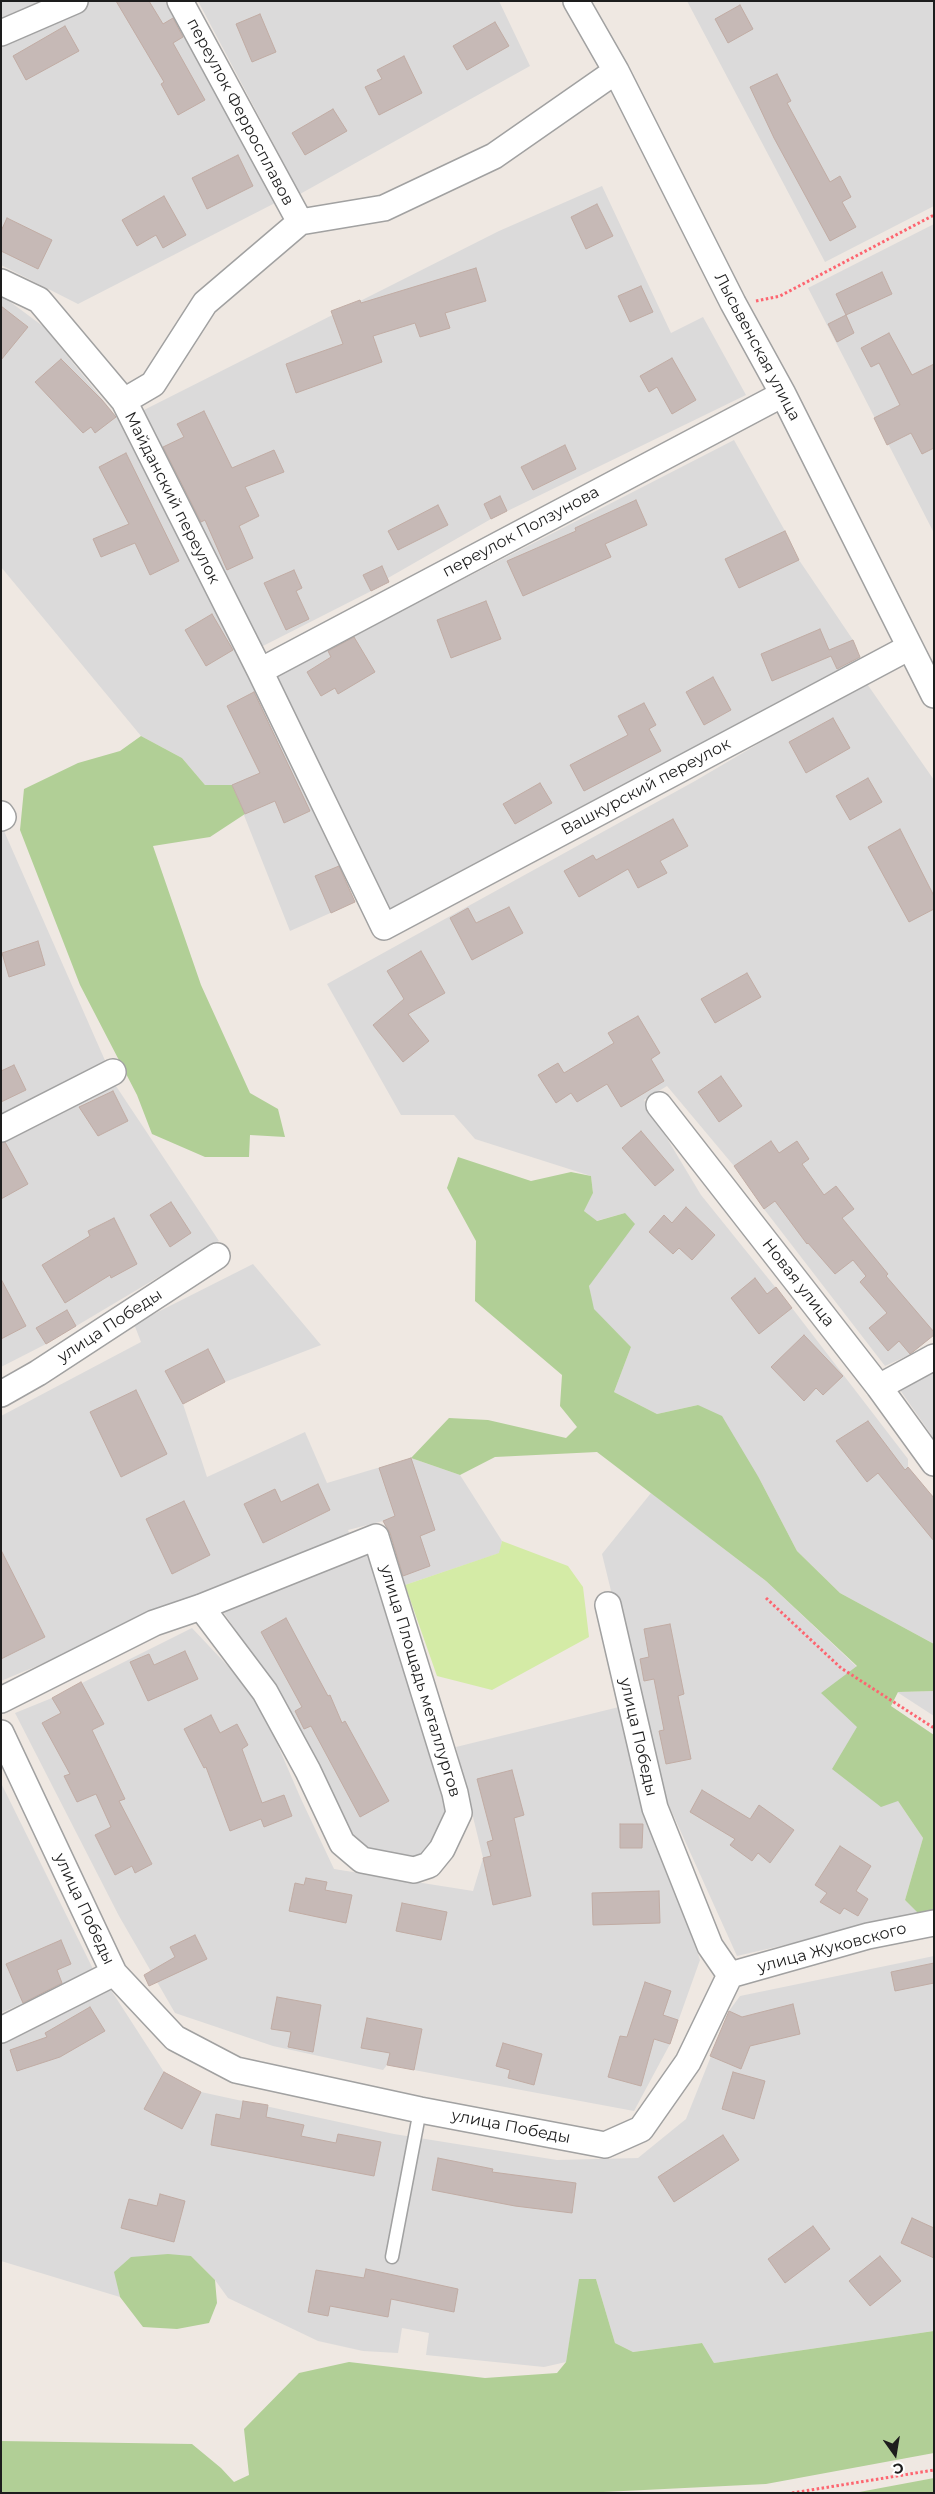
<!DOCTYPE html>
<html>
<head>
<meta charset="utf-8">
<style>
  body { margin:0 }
  #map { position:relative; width:935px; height:2494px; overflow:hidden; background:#efe8e2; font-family:Montserrat,sans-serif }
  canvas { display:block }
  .frame { position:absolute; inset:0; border:2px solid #1d1d1d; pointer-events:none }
  .north { position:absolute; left:870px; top:2429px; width:50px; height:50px; -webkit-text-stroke:4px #fff; paint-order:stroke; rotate:167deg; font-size:14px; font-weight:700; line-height:20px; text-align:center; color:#1d1d1d }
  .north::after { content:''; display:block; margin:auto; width:18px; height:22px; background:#1d1d1d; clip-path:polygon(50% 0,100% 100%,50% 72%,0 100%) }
</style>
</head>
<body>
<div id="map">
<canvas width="935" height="2494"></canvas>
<div class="frame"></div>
<div class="north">С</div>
</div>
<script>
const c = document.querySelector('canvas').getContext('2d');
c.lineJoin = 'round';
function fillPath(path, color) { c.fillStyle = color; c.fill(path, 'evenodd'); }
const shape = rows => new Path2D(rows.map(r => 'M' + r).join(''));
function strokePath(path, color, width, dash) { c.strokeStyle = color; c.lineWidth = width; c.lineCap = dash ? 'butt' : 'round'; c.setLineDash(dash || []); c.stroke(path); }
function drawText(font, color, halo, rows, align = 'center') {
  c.font = font + ' Montserrat,sans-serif'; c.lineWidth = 4.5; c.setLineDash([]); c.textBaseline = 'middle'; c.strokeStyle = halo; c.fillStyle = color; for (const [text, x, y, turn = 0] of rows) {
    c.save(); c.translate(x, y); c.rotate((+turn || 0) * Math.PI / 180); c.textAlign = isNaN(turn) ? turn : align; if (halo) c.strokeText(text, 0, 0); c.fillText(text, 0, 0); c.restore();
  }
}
const residential = shape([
  [1,1,49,1,1,24],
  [88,1,165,1,275,203,78,304,1,265,1,48],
  [198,1,499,1,530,66,300,194],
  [687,1,934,1,934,206,825,262],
  [602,186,671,333,703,317,746,395,491,519,388,578,389,582,259,648,142,411,499,231],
  [934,224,934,533,808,288],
  [1,295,44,327,116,416,285,745,355,902,290,931,232,785,205,785,182,758,141,736,1,567],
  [734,440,785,531,799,560,853,640,861,660,838,671,388,910,271,678],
  [865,681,934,780,934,1335,911,1354,885,1366,764,1209,734,1166,667,1086,644,1100,701,1195,792,1308,908,1459,908,1467,934,1498,934,1644,840,1593,797,1551,759,1478,698,1405,657,1414,614,1392,631,1347,593,1309,589,1286,625,1213,596,1221,584,1211,593,1193,591,1176,475,1139,454,1115,401,1115,327,984,695,781],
  [4,831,107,1065,1,1117,1,833],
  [112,1080,219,1241,46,1344,1,1367,1,1138],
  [253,1264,321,1345,225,1382,183,1404,207,1477,305,1432,327,1483,411,1458,460,1475,502,1541,500,1553,405,1585,383,1521,348,1530,350,1535,1,1681,1,1416,141,1342,134,1324],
  [934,1367,934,1439,898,1387],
  [651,1493,766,1581,857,1667,857,1727,898,1801,923,1838,905,1900,919,1914,737,1956,657,1779,602,1554],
  [368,1550,448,1810,428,1856,399,1858,358,1846,274,1686,222,1610],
  [192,1628,257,1697,301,1799,334,1869,473,1891,483,1858,456,1747,619,1707,700,1960,670,2044,634,2111,387,2065,383,2070,273,2046,175,2013,119,1916,15,1713,52,1698],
  [934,1691,934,1716,897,1692],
  [1,1783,93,1969,63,1985,1,2013],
  [934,1956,934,2331,714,2363,702,2343,633,2352,615,2343,596,2279,580,2279,566,2362,544,2367,426,2355,429,2333,402,2328,398,2353,363,2351,318,2341,228,2298,215,2280,191,2256,115,2273,120,2297,1,2261,1,2044,109,1987,164,2072,201,2092,394,2134,557,2160,638,2158,686,2119,729,2011,740,1996]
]);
const grass = shape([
  [502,1541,568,1566,583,1587,589,1637,492,1690,437,1676,405,1585,499,1553]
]);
const forest = shape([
  [141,736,182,758,205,785,232,785,245,814,210,837,153,846,201,985,250,1093,278,1109,285,1137,250,1135,249,1157,205,1157,152,1134,137,1095,80,985,20,830,24,789,78,763,120,751],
  [458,1157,531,1181,571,1172,591,1176,593,1193,584,1211,597,1221,625,1213,635,1224,589,1286,594,1309,631,1347,614,1392,657,1414,698,1405,722,1416,759,1478,797,1551,840,1593,934,1644,934,1691,898,1692,891,1706,934,1735,934,1910,919,1914,905,1900,923,1838,898,1801,881,1807,832,1769,857,1727,821,1693,857,1666,766,1581,597,1452,495,1457,460,1475,411,1458,449,1418,488,1420,566,1438,577,1427,560,1406,562,1375,475,1301,476,1241,447,1188],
  [168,2254,191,2256,215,2280,217,2303,209,2323,177,2329,143,2327,120,2297,114,2272,131,2257],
  [579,2279,596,2279,615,2343,633,2352,702,2343,714,2363,934,2331,934,2453,766,2484,583,2493,1,2493,1,2441,192,2444,221,2468,234,2482,249,2475,244,2429,299,2373,349,2362,485,2378,557,2373,566,2362],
  [934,2478,934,2493,854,2493]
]);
const building = shape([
  [116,1,149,1,163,24,173,18,183,37,173,43,205,100,178,115,161,84,164,82,116,1],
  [740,5,753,29,728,43,715,19,740,5],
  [260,14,276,52,252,62,236,24,260,14],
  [495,22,509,46,467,70,453,46,495,22],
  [65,26,79,51,26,80,13,56,65,26],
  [404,56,422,93,379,115,365,87,382,79,377,70,404,56],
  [777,74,791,101,787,103,830,182,840,176,851,197,842,202,856,227,830,241,774,138,750,87,777,74],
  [333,109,347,131,305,155,292,133,333,109],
  [238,155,253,186,207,209,192,178,238,155],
  [164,196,186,235,163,248,156,235,137,246,122,220,164,196],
  [597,204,613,236,586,249,571,217,597,204],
  [7,218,52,240,38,269,1,251,1,231,7,218],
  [476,268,486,301,445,313,450,328,420,337,415,323,373,336,382,362,296,393,286,364,343,344,331,311,360,300,361,303,476,268],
  [882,272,892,294,846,315,836,294,882,272],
  [641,286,653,312,630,322,618,296,641,286],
  [1,306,28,327,1,360,1,306],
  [846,315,854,333,837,342,828,324,846,315],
  [889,333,912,375,934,364,934,448,922,454,911,433,887,445,874,418,900,405,879,363,871,367,861,348,889,333],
  [672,358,696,400,672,414,657,387,649,392,640,376,672,358],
  [61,359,102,400,116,417,95,433,91,427,83,433,35,382,61,359],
  [204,411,232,468,274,450,284,472,245,487,259,516,239,526,253,558,227,570,205,520,201,522,163,447,184,437,177,424,204,411],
  [565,445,576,469,533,490,521,467,565,445],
  [126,453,179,561,150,575,135,543,101,557,93,539,129,524,99,467,126,453],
  [500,496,507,511,491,519,484,504,500,496],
  [636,500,647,525,605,544,611,557,523,596,507,561,576,531,575,528,636,500],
  [438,505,448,525,398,550,388,531,438,505],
  [785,531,799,560,739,588,725,559,785,531],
  [382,566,389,582,371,591,363,575,382,566],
  [294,570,302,588,296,591,309,619,286,630,264,583,294,570],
  [486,601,501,639,451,658,437,620,486,601],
  [212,614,233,650,206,666,185,630,212,614],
  [820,629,829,650,853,640,860,657,837,669,831,656,772,681,761,654,820,629],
  [354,637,375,672,338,694,335,688,321,696,307,672,331,657,328,651,354,637],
  [713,677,731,710,704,725,686,692,713,677],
  [254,692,310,811,284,823,275,801,245,814,232,785,260,773,227,706,254,692],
  [644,703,656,725,649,729,661,751,584,791,570,765,628,735,618,716,644,703],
  [833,718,850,748,806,773,789,742,833,718],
  [868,778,882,802,850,820,836,796,868,778],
  [540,783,552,803,515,824,503,804,540,783],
  [673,819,688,846,660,861,667,873,638,888,628,869,579,897,564,871,593,855,596,860,673,819],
  [900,829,934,896,934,909,909,922,868,847,900,829],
  [339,866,355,902,331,913,315,876,339,866],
  [509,907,523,933,472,960,450,918,468,908,476,923,509,907],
  [38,941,45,965,9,977,2,953,38,941],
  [421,951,445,993,408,1014,429,1041,403,1062,373,1025,404,999,387,971,421,951],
  [747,973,761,997,715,1023,701,999,747,973],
  [638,1016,660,1053,651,1059,664,1081,621,1107,607,1084,577,1102,571,1093,556,1103,538,1075,558,1063,564,1073,614,1043,608,1033,638,1016],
  [14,1065,26,1090,1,1102,1,1071,14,1065],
  [721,1076,742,1106,719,1122,698,1092,721,1076],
  [113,1091,128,1121,98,1136,79,1107,113,1091],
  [641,1131,674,1170,655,1186,622,1148,641,1131],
  [771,1141,779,1153,797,1141,809,1159,802,1164,824,1195,836,1186,854,1209,842,1218,888,1274,886,1276,934,1332,934,1335,914,1351,910,1354,899,1341,888,1351,869,1328,887,1313,860,1282,866,1276,853,1260,835,1274,808,1243,807,1244,775,1201,764,1209,734,1166,771,1141],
  [5,1142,28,1184,1,1199,1,1143,5,1142],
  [171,1202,191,1233,170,1247,150,1215,171,1202],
  [686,1207,715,1235,692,1260,679,1248,673,1254,649,1232,664,1215,672,1223,686,1207],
  [114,1218,137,1264,111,1278,110,1275,65,1303,42,1265,90,1236,88,1231,114,1218],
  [755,1278,767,1294,776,1287,792,1308,759,1334,731,1298,755,1278],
  [1,1279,26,1326,1,1339,1,1279],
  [67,1310,76,1326,46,1344,36,1328,67,1310],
  [804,1335,843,1376,823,1395,816,1388,804,1401,771,1367,804,1335],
  [208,1349,225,1382,183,1404,165,1371,208,1349],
  [136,1390,167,1454,121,1477,90,1412,136,1390],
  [868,1421,905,1470,908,1467,934,1498,934,1541,878,1473,867,1482,836,1441,868,1421],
  [411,1458,435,1530,420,1536,430,1566,403,1576,390,1533,383,1521,395,1516,379,1468,411,1458],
  [318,1484,330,1510,263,1543,244,1504,275,1489,281,1502,318,1484],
  [184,1501,210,1555,172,1574,146,1519,184,1501],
  [1,1550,45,1637,1,1659,1,1550],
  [286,1618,328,1696,330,1695,342,1723,345,1721,389,1801,360,1817,311,1726,304,1729,295,1711,302,1707,261,1632,286,1618],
  [670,1624,684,1694,678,1696,691,1759,666,1764,659,1731,664,1730,654,1679,644,1681,640,1659,649,1657,644,1629,670,1624],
  [185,1651,198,1679,148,1701,130,1662,149,1654,154,1665,185,1651],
  [81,1682,104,1724,92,1730,125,1799,119,1801,152,1864,135,1873,132,1866,115,1875,95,1835,111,1827,96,1794,77,1802,64,1776,70,1774,42,1723,61,1713,52,1698,81,1682],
  [211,1715,220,1733,237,1724,248,1745,242,1749,262,1803,284,1795,292,1816,264,1827,261,1819,230,1831,206,1767,204,1768,184,1729,211,1715],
  [512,1770,524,1815,514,1818,531,1896,493,1905,483,1858,491,1856,487,1842,493,1840,477,1779,512,1770],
  [702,1790,750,1819,759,1805,794,1830,770,1863,758,1853,752,1861,730,1845,735,1839,690,1812,702,1790],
  [620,1824,643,1824,642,1848,620,1848,620,1824],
  [840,1846,871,1866,856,1891,868,1899,858,1916,844,1908,840,1914,820,1902,827,1893,815,1885,840,1846],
  [306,1878,327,1882,325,1890,352,1895,346,1923,289,1911,295,1883,304,1885,306,1878],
  [659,1891,660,1923,593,1925,592,1893,659,1891],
  [402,1903,447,1912,441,1940,396,1931,402,1903],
  [195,1935,207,1959,149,1986,144,1975,175,1957,170,1947,195,1935],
  [61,1940,71,1964,57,1970,62,1983,23,2003,6,1964,61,1940],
  [934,1963,934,1983,895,1991,891,1972,934,1963],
  [645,1982,671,1991,663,2015,678,2020,670,2044,654,2039,641,2086,608,2077,620,2036,627,2037,645,1982],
  [277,1997,321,2005,313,2052,288,2047,291,2032,271,2029,277,1997],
  [793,2004,800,2034,750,2046,741,2069,710,2056,729,2011,742,2017,793,2004],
  [90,2007,105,2031,60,2057,17,2071,10,2050,47,2037,45,2033,90,2007],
  [367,2018,422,2029,414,2070,387,2065,390,2053,361,2048,367,2018],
  [503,2043,542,2054,534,2085,508,2078,510,2070,496,2066,503,2043],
  [164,2072,201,2092,182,2129,144,2109,164,2072],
  [733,2072,765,2081,754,2119,722,2109,733,2072],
  [243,2101,268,2105,266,2117,304,2125,301,2136,336,2143,338,2134,381,2142,374,2176,211,2145,216,2114,240,2119,243,2101],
  [723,2135,739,2160,674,2202,658,2177,723,2135],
  [438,2158,493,2169,492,2172,576,2183,572,2213,515,2206,432,2190,438,2158],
  [160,2194,185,2201,174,2242,121,2228,129,2199,157,2206,160,2194],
  [912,2218,934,2228,934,2258,901,2243,912,2218],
  [813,2226,830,2249,785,2283,768,2259,813,2226],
  [880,2256,901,2281,870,2306,849,2281,880,2256],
  [366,2269,458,2289,454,2312,391,2299,388,2317,330,2306,328,2316,308,2312,316,2270,364,2278,366,2269]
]);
const path = shape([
  [756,301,780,296,934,215],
  [766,1598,841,1668,934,1728],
  [792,2493,934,2470]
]);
const lane = shape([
  [392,2257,420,2110]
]);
const street = shape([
  [180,1,300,222],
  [576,1,616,71,733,303,783,394,934,695],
  [1,33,75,1],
  [1,282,39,300,124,401,260,671,384,927,908,648],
  [124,401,153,384,205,303,300,222,384,208,494,156,616,71],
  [260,671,783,394],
  [1,814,3,817,1,818],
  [659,1105,879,1387,934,1463],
  [1,1129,113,1072],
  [879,1387,934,1357],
  [1,1394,38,1373,217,1256],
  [608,1605,655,1808,710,1946,730,1975],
  [1,1700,154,1623,201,1607,376,1537,455,1793,459,1813,442,1849,429,1865,414,1870,362,1860,342,1843,308,1771,265,1692,201,1607],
  [1,1733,114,1973,175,2038,236,2070,420,2110,605,2145,641,2129,688,2062,730,1975],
  [730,1975,868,1936,934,1923],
  [1,2030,114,1973]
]);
const streetNames = [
  ["переулок Ферросплавов",240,112,62],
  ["Лысьвенская улица",757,347,62],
  ["Майданский переулок",172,498,63],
  ["переулок Ползунова",521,532,-28],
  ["Вашкурский переулок",646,787,-28],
  ["Новая улица",798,1283,52],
  ["улица Победы",110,1326,-33],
  ["улица Площадь металлургов",420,1681,73],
  ["улица Победы",638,1737,77],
  ["улица Победы",84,1909,65],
  ["улица Жуковского",832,1948,-15],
  ["улица Победы",511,2127,11]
];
fillPath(residential, '#dbdada');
fillPath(grass, '#d4eba6');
fillPath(forest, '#b1cf96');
fillPath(building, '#c6b9b6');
strokePath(building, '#c1aca4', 1);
strokePath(lane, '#a1a1a1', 15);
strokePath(street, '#a1a1a1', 28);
strokePath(path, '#fd6570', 3, [2.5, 2.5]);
strokePath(lane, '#fff', 12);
strokePath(street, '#fff', 25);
drawText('16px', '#1d1d1d', '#fff', streetNames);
</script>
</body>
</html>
